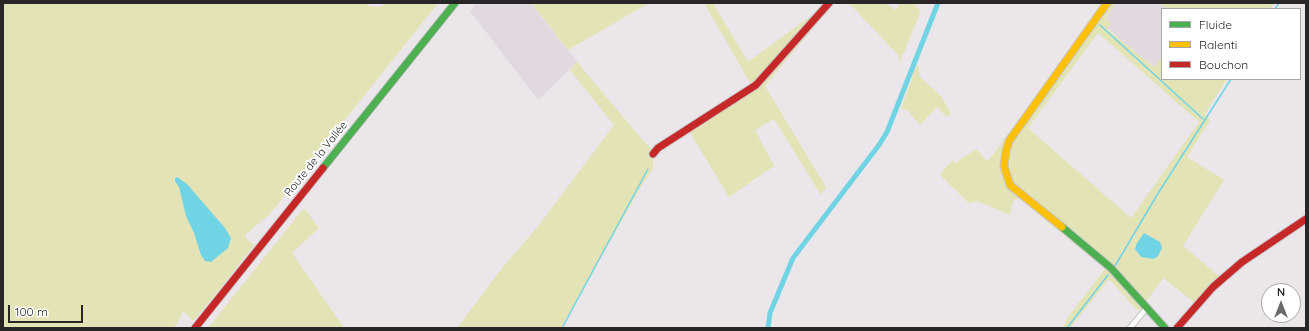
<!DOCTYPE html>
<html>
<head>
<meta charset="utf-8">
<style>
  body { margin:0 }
  #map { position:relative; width:1309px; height:331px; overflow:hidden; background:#eae6ea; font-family:Quicksand,sans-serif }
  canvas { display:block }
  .frame { position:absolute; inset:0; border:4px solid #292628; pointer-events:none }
  .legend { position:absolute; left:1161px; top:8px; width:140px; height:72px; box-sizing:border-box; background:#fff; border:1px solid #a9a8a9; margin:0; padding:5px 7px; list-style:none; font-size:12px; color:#292628 }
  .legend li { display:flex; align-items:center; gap:8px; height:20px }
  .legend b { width:20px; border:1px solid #a9a8a9 }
  .north { position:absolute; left:1261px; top:283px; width:40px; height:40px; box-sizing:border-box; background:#fff; border:1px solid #a9a8a9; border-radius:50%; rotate:0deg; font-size:11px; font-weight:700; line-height:16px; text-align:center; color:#292628 }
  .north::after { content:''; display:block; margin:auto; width:14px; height:18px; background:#6d696c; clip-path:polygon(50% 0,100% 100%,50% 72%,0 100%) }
  .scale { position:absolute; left:8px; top:305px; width:75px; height:18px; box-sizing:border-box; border:2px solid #292628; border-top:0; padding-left:5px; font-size:12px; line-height:14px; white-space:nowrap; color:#292628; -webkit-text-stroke:3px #fff; paint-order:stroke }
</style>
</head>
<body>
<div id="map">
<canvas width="1309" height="331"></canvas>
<div class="frame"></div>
<ul class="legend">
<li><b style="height:5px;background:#4caf50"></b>Fluide</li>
<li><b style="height:5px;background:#ffc107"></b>Ralenti</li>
<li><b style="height:5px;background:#c62828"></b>Bouchon</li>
</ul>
<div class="north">N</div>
<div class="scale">100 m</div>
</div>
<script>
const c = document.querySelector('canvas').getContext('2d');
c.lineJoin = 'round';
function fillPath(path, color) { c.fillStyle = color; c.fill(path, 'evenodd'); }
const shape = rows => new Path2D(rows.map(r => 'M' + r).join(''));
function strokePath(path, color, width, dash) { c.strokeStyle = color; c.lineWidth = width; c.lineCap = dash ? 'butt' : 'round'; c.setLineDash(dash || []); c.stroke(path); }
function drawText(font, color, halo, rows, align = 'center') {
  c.font = font + ' Quicksand,sans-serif'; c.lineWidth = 4; c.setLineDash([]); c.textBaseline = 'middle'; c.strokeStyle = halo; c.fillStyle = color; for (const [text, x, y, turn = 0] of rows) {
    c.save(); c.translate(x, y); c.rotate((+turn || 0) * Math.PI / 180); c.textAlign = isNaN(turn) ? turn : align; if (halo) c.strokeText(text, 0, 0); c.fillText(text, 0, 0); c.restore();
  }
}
const built = shape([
  [477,3,534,3,532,5,577,62,538,100,470,11],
  [1116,3,1159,3,1169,9,1162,9,1162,56,1154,67,1107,28,1106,19]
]);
const green = shape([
  [3,3,367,3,369,6,380,7,386,3,438,3,270,214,245,235,247,240,254,245,215,295,193,321,183,311,177,324,173,328,3,328],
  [534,3,649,3,568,50,532,4],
  [704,3,713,3,748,62,815,13,824,3,834,3,765,86,826,187,821,195,774,119,755,130,774,166,729,197,686,126,752,86],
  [849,3,886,3,895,10,901,3,913,3,921,11,899,64,899,56],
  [1103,3,1116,3,1106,18,1111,23,1107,29,1154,67,1162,56,1162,79,1227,79,1205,114,1210,120,1187,157,1224,180,1183,246,1219,276,1194,302,1163,278,1146,302,1138,311,1109,279,1070,328,1063,328,1067,318,1105,269,1020,199,1017,199,1013,201,1010,215,977,201,969,203,940,175,952,160,955,163,976,149,986,160,989,160],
  [1098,33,1199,122,1131,218,1028,128],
  [1159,3,1274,3,1270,9,1169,9],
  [577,62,646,144,653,150,653,169,642,185,561,328,457,328,503,267,539,225,614,125,570,70],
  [916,65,918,66,920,77,941,96,951,113,947,117,937,107,920,125,907,110,901,108,912,78],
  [304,208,319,228,292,253,344,328,208,328]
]);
const water = shape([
  [177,177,187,184,225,228,231,238,228,248,211,262,205,261,201,255,194,233,186,216,179,187,175,181,175,178],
  [1144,233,1160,242,1162,248,1158,256,1154,259,1141,257,1135,249,1137,243]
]);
const stream = shape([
  [1275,9,1279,3],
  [1100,25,1203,119],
  [1115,266,1157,195,1231,79],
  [562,328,648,169],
  [1067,328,1108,275]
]);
const canal = shape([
  [768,328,770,313,793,258,879,145,887,132,938,3]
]);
const street = shape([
  [1130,328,1146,309]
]);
const fast = shape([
  [323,168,455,3],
  [1062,227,1111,268,1165,328]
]);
const slow = shape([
  [1062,227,1010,185,1004,166,1006,151,1009,141,1107,3]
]);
const jam = shape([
  [653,154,658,148,756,85,829,3],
  [195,328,323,168],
  [1177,328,1213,287,1242,262,1306,219]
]);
const streetNames = [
  ["Route de la Vallée",316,159,-51]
];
fillPath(built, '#e1d8e0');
fillPath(green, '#e3e3b5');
fillPath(water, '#70d4e4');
strokePath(stream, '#70d4e4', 1.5);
strokePath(canal, '#70d4e4', 5);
strokePath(street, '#c6c3c6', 7);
strokePath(fast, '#c6c3c6', 9);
strokePath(slow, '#c6c3c6', 9);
strokePath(jam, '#c6c3c6', 9);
strokePath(street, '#fcfbfc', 5);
strokePath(fast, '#4caf50', 7);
strokePath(slow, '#ffc107', 7);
strokePath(jam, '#c62828', 7);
drawText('11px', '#292628', '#fff', streetNames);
</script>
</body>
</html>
